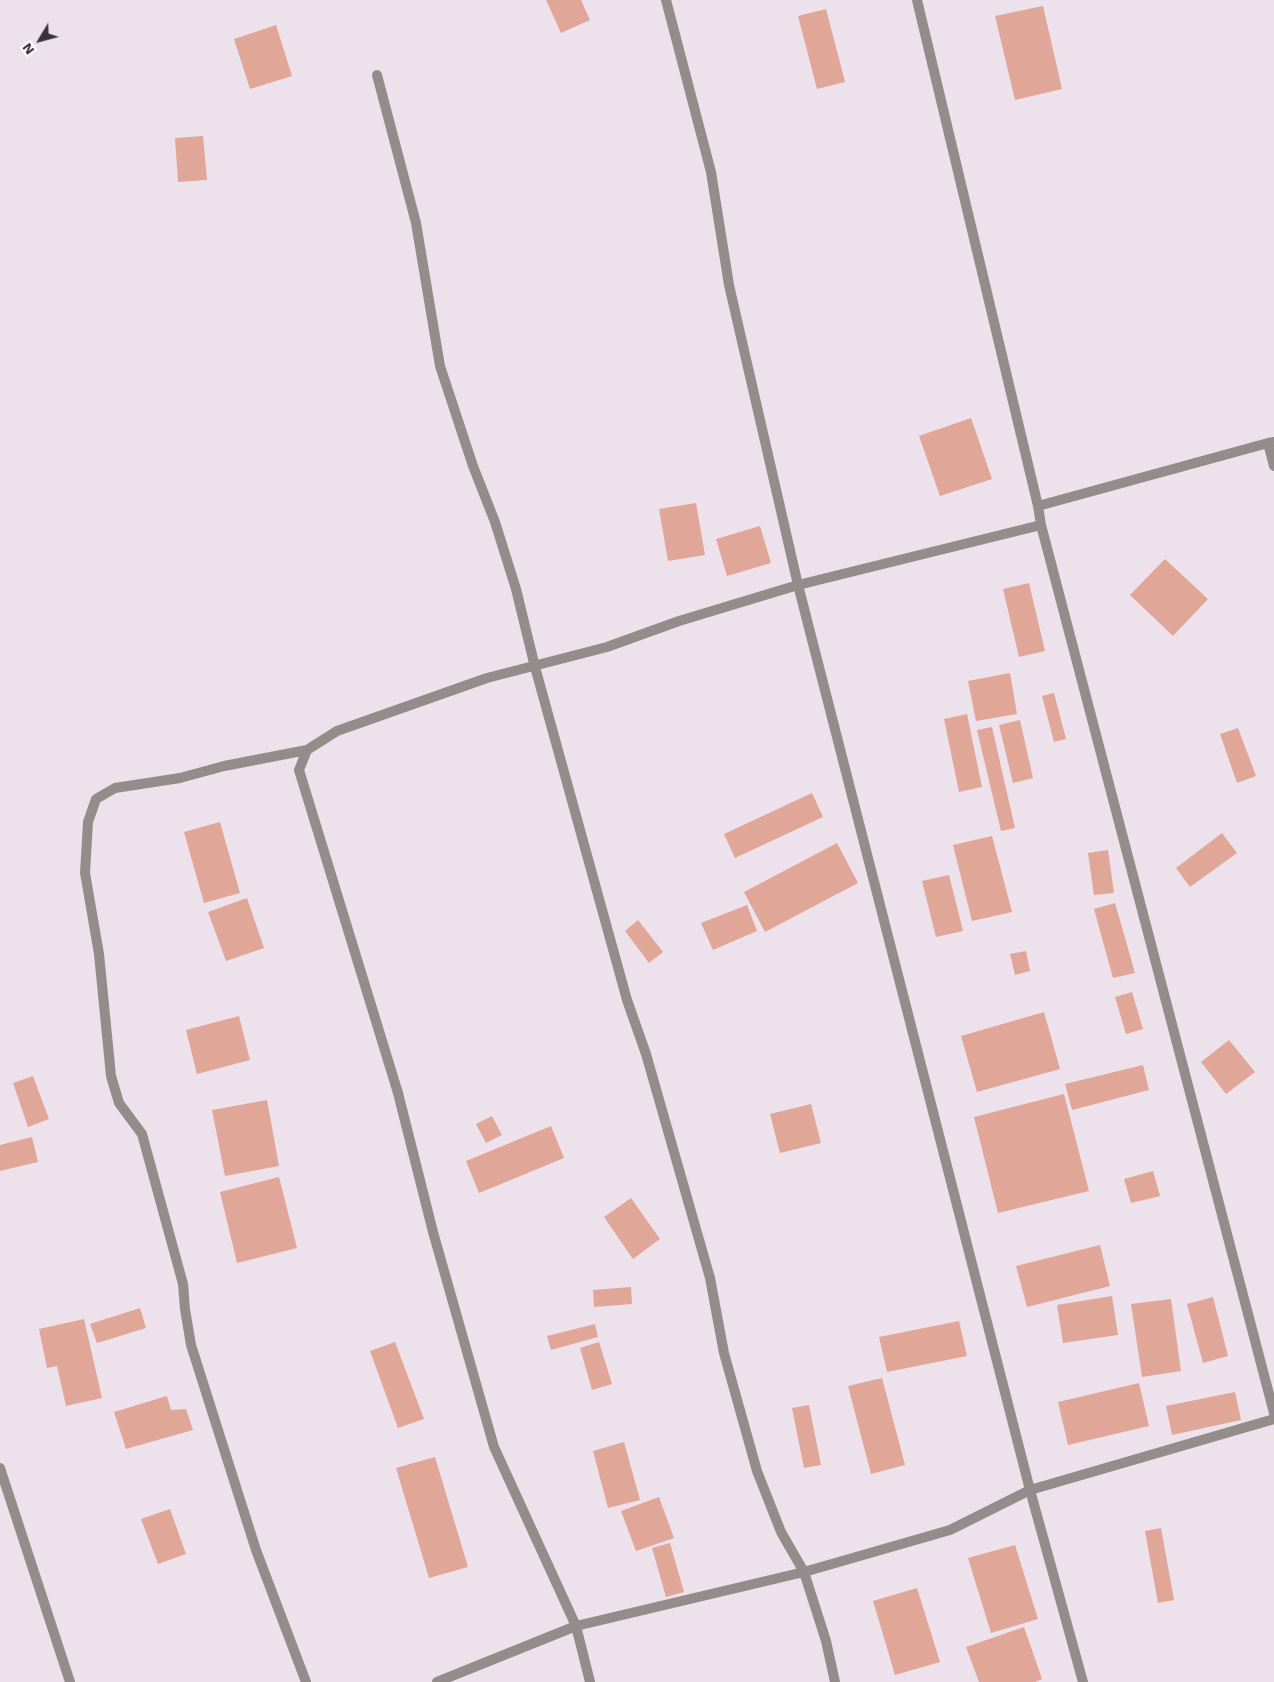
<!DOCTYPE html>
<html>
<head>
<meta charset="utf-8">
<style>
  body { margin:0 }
  #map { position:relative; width:1274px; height:1682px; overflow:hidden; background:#ede1ec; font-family:"Work Sans",sans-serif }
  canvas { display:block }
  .north { position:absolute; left:15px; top:15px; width:50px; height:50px; -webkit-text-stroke:4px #fff; paint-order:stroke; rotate:233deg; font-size:14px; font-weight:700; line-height:20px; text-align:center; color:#393439 }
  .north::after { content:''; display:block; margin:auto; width:18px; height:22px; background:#393439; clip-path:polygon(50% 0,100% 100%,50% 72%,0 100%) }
</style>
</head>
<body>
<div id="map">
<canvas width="1274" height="1682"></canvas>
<div class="north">N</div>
</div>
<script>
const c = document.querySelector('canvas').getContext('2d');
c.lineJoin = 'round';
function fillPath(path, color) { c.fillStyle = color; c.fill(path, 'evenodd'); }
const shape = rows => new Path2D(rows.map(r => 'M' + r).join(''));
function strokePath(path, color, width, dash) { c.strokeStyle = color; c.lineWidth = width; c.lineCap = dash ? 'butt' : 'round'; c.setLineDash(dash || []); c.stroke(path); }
const building = shape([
  [546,0,581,0,590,20,561,33],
  [1043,6,1062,89,1015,100,995,16],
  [826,9,845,82,817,89,798,16],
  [276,25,292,76,250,89,234,39],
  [203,136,207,180,178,182,175,138],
  [971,418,992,479,940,496,919,436],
  [696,503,705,555,668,561,659,509],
  [760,526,771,563,727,576,716,539],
  [1165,559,1208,599,1173,636,1130,595],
  [1029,583,1045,651,1019,657,1003,589],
  [1010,673,1017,714,976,721,968,681],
  [1054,693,1066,739,1054,742,1042,696],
  [967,714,982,787,959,792,944,719],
  [1020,720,1033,778,1013,783,999,725],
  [992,727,1015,828,1001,831,977,730],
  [1238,728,1256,776,1237,783,1220,734],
  [812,793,823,817,735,858,724,834],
  [220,822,240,893,204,903,184,832],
  [1222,833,1237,853,1190,887,1176,868],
  [992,836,1012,912,972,921,953,845],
  [837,843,858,883,765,932,744,892],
  [1108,850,1114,893,1094,895,1088,853],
  [949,875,963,931,936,937,922,881],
  [247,898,264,948,226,961,208,912],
  [1115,903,1135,973,1113,978,1094,909],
  [747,905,757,931,713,950,701,923],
  [638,920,663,952,649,963,625,931],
  [1026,951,1030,971,1015,975,1010,954],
  [1132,992,1143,1029,1126,1034,1115,997],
  [1044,1012,1060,1069,977,1092,961,1036],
  [239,1016,250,1060,197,1074,186,1030],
  [1229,1040,1255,1072,1226,1094,1201,1062],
  [1143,1065,1149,1090,1072,1110,1065,1084],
  [33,1076,49,1119,28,1127,13,1083],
  [1064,1094,1089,1191,998,1213,974,1117],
  [267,1100,279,1166,225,1176,212,1110],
  [811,1104,821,1143,780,1153,770,1114],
  [492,1116,502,1135,486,1143,476,1124],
  [551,1126,564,1158,479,1193,466,1161],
  [32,1137,38,1162,0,1171,0,1145],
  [1153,1171,1160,1196,1131,1203,1124,1179],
  [279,1177,297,1248,237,1263,220,1192],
  [631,1198,660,1239,633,1259,604,1217],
  [1100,1245,1110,1286,1027,1307,1016,1266],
  [631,1287,632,1304,594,1307,593,1290],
  [1112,1296,1118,1335,1063,1343,1057,1305],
  [1213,1297,1228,1356,1203,1363,1187,1304],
  [1171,1299,1181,1371,1142,1377,1131,1304],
  [140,1308,146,1328,97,1343,90,1324],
  [84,1319,102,1398,66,1406,57,1366,47,1368,39,1329],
  [959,1321,967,1356,887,1372,879,1337],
  [595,1324,598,1337,551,1350,547,1336],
  [395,1342,424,1419,398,1428,370,1351],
  [599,1342,612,1384,592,1390,580,1348],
  [882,1378,905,1465,871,1474,848,1386],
  [1139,1383,1149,1426,1068,1445,1058,1402],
  [1235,1392,1241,1420,1172,1435,1166,1406],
  [167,1396,171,1410,186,1409,193,1430,126,1449,114,1412],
  [809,1405,821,1465,804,1468,792,1408],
  [624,1442,640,1500,608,1508,593,1451],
  [435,1457,468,1567,429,1578,396,1468],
  [659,1497,674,1538,636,1551,621,1511],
  [170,1509,186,1554,158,1564,141,1519],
  [1161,1528,1174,1600,1158,1603,1145,1531],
  [670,1543,684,1592,666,1597,652,1548],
  [1015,1545,1038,1619,991,1633,968,1558],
  [917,1588,940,1662,895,1675,873,1601],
  [1024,1627,1042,1679,1035,1682,979,1682,966,1647]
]);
const street = shape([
  [666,0,711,172,729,285,798,585,1030,1490,1083,1682],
  [917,0,1038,506,1041,525,1274,1413],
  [377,75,416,223,440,366,473,466,495,522,516,589,535,667,627,1000,646,1054,710,1278,724,1353,757,1471,781,1532,804,1572,826,1641,835,1682],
  [1274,442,1268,443,1274,466],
  [1038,506,1268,443],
  [0,1468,70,1682],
  [306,1682,256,1550,191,1345,185,1309,183,1284,142,1134,119,1103,111,1076,99,954,85,873,88,822,96,799,115,788,180,778,224,766,307,750],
  [437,1682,576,1626,804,1572,950,1530,1030,1490,1274,1419],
  [590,1682,576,1626,494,1447,433,1232,398,1093,299,770,307,750,337,731,487,678,607,647,679,621,798,585,1041,525]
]);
fillPath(building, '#e0a697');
strokePath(street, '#938c8b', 10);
</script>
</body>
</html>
